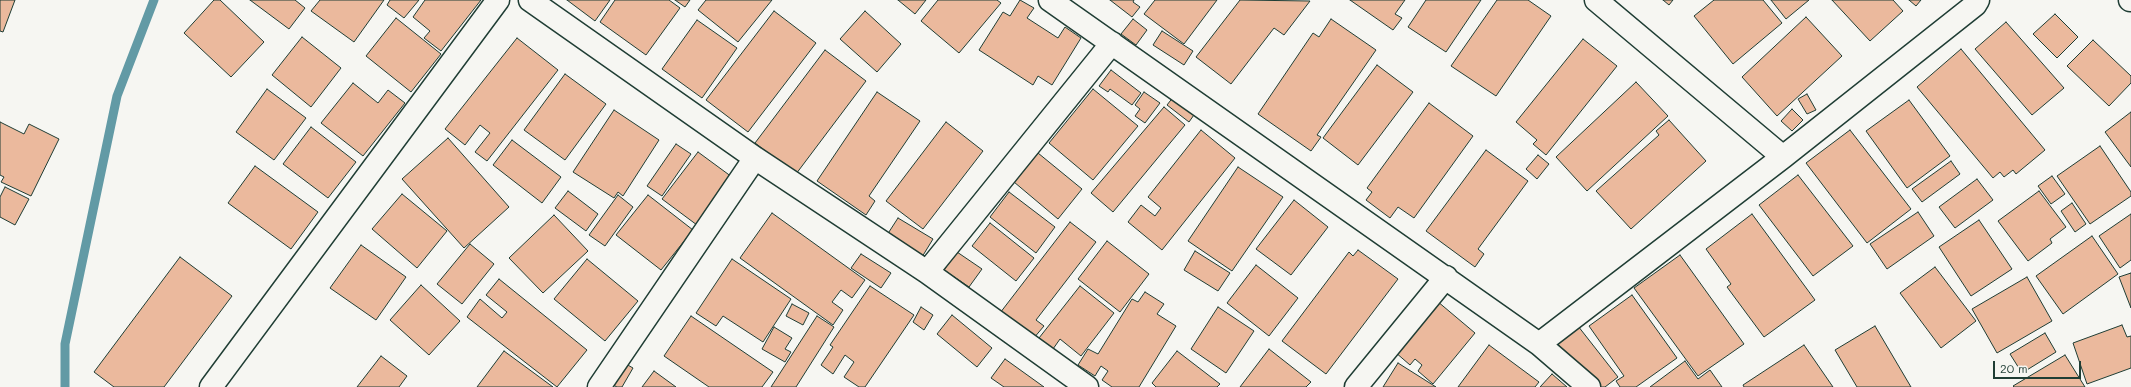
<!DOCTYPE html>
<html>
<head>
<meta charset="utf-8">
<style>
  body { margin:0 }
  #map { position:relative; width:2131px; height:387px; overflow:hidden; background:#f6f6f2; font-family:Mali,sans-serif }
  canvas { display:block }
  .scale { position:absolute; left:1993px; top:361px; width:88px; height:18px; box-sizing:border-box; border:2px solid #1f3d34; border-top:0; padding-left:5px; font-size:12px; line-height:14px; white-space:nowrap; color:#1f3d34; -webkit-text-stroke:3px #f6f6f2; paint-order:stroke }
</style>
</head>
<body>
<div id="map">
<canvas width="2131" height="387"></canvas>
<div class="scale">20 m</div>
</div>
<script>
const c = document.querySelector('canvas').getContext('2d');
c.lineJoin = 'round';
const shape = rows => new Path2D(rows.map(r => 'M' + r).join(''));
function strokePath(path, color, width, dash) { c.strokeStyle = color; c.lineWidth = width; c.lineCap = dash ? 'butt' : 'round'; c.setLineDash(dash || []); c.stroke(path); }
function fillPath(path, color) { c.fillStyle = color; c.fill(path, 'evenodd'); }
const stream = shape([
  [65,387,65,344,117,96,154,0]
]);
const building = shape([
  [0,0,15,0,3,32,0,31,0,0],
  [214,0,220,0,264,42,231,77,184,33,214,0],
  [250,0,295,0,305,8,289,29,250,0],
  [320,0,384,0,354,42,311,11,320,0],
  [390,0,419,0,404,18,387,5,390,0],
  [425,0,481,0,441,51,424,38,430,31,413,17,425,0],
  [567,0,610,0,595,21,567,0],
  [615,0,669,0,680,8,646,55,600,22,615,0],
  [675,0,690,0,685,7,675,0],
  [706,0,772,0,738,42,698,10,706,0],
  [898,0,926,0,915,14,898,0],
  [938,0,997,0,1001,3,959,53,921,21,938,0],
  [1020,0,1034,8,1027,18,1058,38,1065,27,1081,38,1052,85,1038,76,1033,85,979,50,1003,12,1010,16,1020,0],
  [1110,0,1134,0,1133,2,1140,7,1132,17,1110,0],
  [1155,0,1217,0,1184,44,1144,14,1155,0],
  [1240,0,1310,1,1284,35,1274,28,1231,84,1196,57,1240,0],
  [1350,0,1405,0,1395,14,1402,18,1393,30,1350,0],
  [1426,0,1481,0,1446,52,1408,27,1426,0],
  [1497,0,1528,0,1551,16,1496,96,1451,66,1497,0],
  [1663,0,1673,0,1669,5,1663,0],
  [1714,0,1763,0,1782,23,1733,64,1694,16,1714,0],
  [1771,0,1809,0,1786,19,1771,0],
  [1832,0,1893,0,1903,11,1870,41,1832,0],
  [1909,0,1921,0,1916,6,1909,0],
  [774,11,816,43,748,132,706,100,774,11],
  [865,11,901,44,877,72,840,39,865,11],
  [2055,14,2078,37,2057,58,2033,34,2055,14],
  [1806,17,1842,56,1777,116,1742,77,1806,17],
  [396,18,441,54,411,92,366,56,396,18],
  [1133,19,1147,30,1136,45,1121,34,1133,19],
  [1331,19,1376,50,1317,135,1321,137,1311,151,1258,114,1313,33,1319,37,1331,19],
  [697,20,737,48,702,98,662,69,697,20],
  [2006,22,2064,88,2032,115,1975,49,2006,22],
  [1162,31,1193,51,1184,65,1153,45,1162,31],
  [302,37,341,68,311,107,272,75,302,37],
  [517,38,558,70,487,161,475,152,490,133,480,125,465,145,445,129,517,38],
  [1583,39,1617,66,1546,155,1533,144,1537,140,1516,122,1583,39],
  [2093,40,2131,76,2131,83,2109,106,2067,66,2093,40],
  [1961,49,2045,150,2016,174,2013,170,2004,177,2000,172,1993,178,1917,87,1961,49],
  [825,50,866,81,796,174,755,143,825,50],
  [1377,65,1413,92,1358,165,1323,138,1377,65],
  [1111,70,1141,93,1132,105,1110,89,1108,92,1099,86,1111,70],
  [565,74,606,104,565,160,524,130,565,74],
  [1636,82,1668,116,1587,191,1556,157,1636,82],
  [353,83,378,103,388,90,405,103,363,156,321,123,353,83],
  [267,89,306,118,274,160,236,132,267,89],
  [1093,89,1138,126,1093,180,1049,143,1093,89],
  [877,92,920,121,869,196,875,201,866,215,817,181,877,92],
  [1144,92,1160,103,1145,123,1135,116,1140,109,1135,105,1144,92],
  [1807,94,1816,110,1807,114,1798,99,1807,94],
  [1174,96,1196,112,1189,122,1167,105,1174,96],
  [1909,100,1950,156,1907,188,1866,131,1909,100],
  [1429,103,1473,136,1414,218,1398,207,1390,218,1366,200,1372,192,1367,188,1429,103],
  [1164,107,1185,125,1113,212,1091,193,1164,107],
  [1792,109,1803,120,1792,131,1781,121,1792,109],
  [614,110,659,140,623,196,618,192,614,198,573,172,614,110],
  [2131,112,2131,167,2105,132,2131,112],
  [1669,120,1706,161,1631,229,1596,191,1659,135,1656,131,1669,120],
  [0,122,24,134,29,124,59,139,31,196,1,182,4,177,0,175,0,122],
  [946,122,983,151,923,229,886,201,946,122],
  [311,127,356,162,328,198,283,164,311,127],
  [1201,130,1235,158,1162,250,1128,222,1141,205,1155,216,1161,208,1148,197,1201,130],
  [1850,130,1911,209,1867,243,1806,163,1850,130],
  [448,138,509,207,464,248,402,179,448,138],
  [512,140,561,177,542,203,493,165,512,140],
  [676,144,691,154,662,196,647,186,676,144],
  [2100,146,2131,192,2131,196,2090,224,2057,176,2100,146],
  [1486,150,1528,181,1478,249,1484,254,1475,267,1426,231,1486,150],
  [698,152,732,177,697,225,662,199,698,152],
  [1038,153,1082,189,1058,219,1014,182,1038,153],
  [1538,155,1549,164,1537,179,1526,169,1538,155],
  [1951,161,1960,174,1922,202,1912,189,1951,161],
  [255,166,318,212,291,249,228,203,255,166],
  [1238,167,1283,197,1232,271,1188,241,1238,167],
  [1798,175,1853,246,1813,276,1759,205,1798,175],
  [2052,176,2065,194,2051,204,2038,186,2052,176],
  [1977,179,1993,200,1955,228,1939,207,1977,179],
  [5,187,29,199,15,225,0,217,0,197,5,187],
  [568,191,598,214,586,231,555,208,568,191],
  [2039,191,2066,227,2050,239,2052,243,2028,261,1998,221,2039,191],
  [1009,192,1055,227,1036,253,990,217,1009,192],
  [402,194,447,231,417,268,372,229,402,194],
  [618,195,633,207,605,246,589,235,618,195],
  [648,195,693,230,661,270,616,235,648,195],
  [1294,200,1328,227,1291,275,1256,249,1294,200],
  [2072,203,2086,224,2075,232,2061,211,2072,203],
  [1918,212,1934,236,1887,269,1870,244,1918,212],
  [772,213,865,280,852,298,841,290,832,302,843,310,833,325,740,258,772,213],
  [1752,214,1815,300,1764,337,1727,287,1731,284,1706,249,1752,214],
  [2131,214,2131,260,2120,268,2099,236,2131,214],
  [554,215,588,251,543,293,509,258,554,215],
  [898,218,933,239,922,257,887,235,898,218],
  [1979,220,2012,269,1971,296,1939,247,1979,220],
  [1070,222,1096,242,1036,320,1044,326,1033,339,1000,313,1070,222],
  [990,223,1034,258,1016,281,972,246,990,223],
  [2092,236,2118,274,2063,314,2036,276,2092,236],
  [1107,241,1149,274,1120,312,1078,279,1107,241],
  [470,244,494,264,462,304,437,284,470,244],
  [361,245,406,277,376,320,330,288,361,245],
  [1358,250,1398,279,1326,374,1282,341,1349,252,1353,256,1358,250],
  [1195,251,1230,273,1218,291,1184,270,1195,251],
  [957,252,982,269,969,287,944,270,957,252],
  [861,254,891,273,881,288,851,268,861,254],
  [1680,255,1744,344,1698,376,1634,288,1680,255],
  [180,257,232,296,164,387,114,387,94,372,180,257],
  [587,259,638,301,605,341,554,299,587,259],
  [732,259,791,299,763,342,723,316,716,326,696,313,732,259],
  [1256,265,1298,298,1269,336,1227,303,1256,265],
  [1935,267,1976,321,1941,348,1900,293,1935,267],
  [2131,273,2131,308,2119,277,2131,273],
  [2027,277,2052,321,1997,353,1972,309,2027,277],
  [499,279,587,350,557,387,467,317,480,299,502,318,507,312,486,295,499,279],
  [421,285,460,321,429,355,390,320,421,285],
  [870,286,914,315,865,387,859,387,844,377,854,362,845,355,833,374,821,365,833,347,830,345,870,286],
  [1080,286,1114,313,1081,356,1060,339,1053,349,1039,338,1080,286],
  [1145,292,1164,304,1157,314,1176,326,1139,387,1112,387,1102,380,1108,371,1101,366,1095,376,1078,365,1088,349,1098,354,1132,299,1138,302,1145,292],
  [1632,295,1677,358,1636,387,1620,387,1616,381,1624,376,1589,326,1632,295],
  [1437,301,1475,333,1433,384,1418,371,1422,365,1415,359,1410,365,1395,352,1437,301],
  [792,304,809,313,803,325,786,316,792,304],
  [921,307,933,315,924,330,913,322,921,307],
  [1218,307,1254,331,1226,373,1191,349,1218,307],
  [952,315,992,348,977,367,937,334,952,315],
  [691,316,773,372,762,387,709,387,664,356,691,316],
  [817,316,834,327,796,387,771,387,817,316],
  [2122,325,2127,337,2131,336,2131,368,2087,384,2073,343,2122,325],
  [1578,326,1618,377,1605,387,1592,387,1557,343,1578,326],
  [1875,326,1911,387,1857,387,1835,350,1875,326],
  [774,327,792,338,785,349,791,352,785,362,762,349,774,327],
  [2045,333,2056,352,2022,373,2010,354,2045,333],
  [1489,345,1539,382,1535,387,1458,387,1489,345],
  [1804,345,1833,387,1744,387,1743,385,1804,345],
  [1269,349,1311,382,1306,387,1240,387,1269,349],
  [504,351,553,387,477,387,504,351],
  [1177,351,1220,384,1217,387,1156,387,1152,383,1177,351],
  [2065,355,2085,387,2014,387,2013,386,2065,355],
  [381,356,407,376,399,387,357,387,381,356],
  [1005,359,1044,387,1004,387,991,378,1005,359],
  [619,360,633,368,622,387,617,387,607,382,619,360],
  [1685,361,1698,379,1710,370,1722,387,1650,387,1685,361],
  [1398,363,1436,387,1383,387,1398,363],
  [654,371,676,387,642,387,654,371],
  [1552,374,1567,387,1540,387,1552,374]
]);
const street = shape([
  [530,0,755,158,927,272,1087,387],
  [1050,0,1539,344,1589,387],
  [1596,0,1783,157],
  [2130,0,2131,0],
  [927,272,1112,43],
  [1539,344,1783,157,1975,5,1978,0],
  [211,387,498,0],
  [599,387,755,158],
  [1356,387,1446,277]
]);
strokePath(stream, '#629aa5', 9);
fillPath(building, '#ebb99d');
strokePath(building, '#1f3d34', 1);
strokePath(street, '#1f3d34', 25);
strokePath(street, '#f6f6f2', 22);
</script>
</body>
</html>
